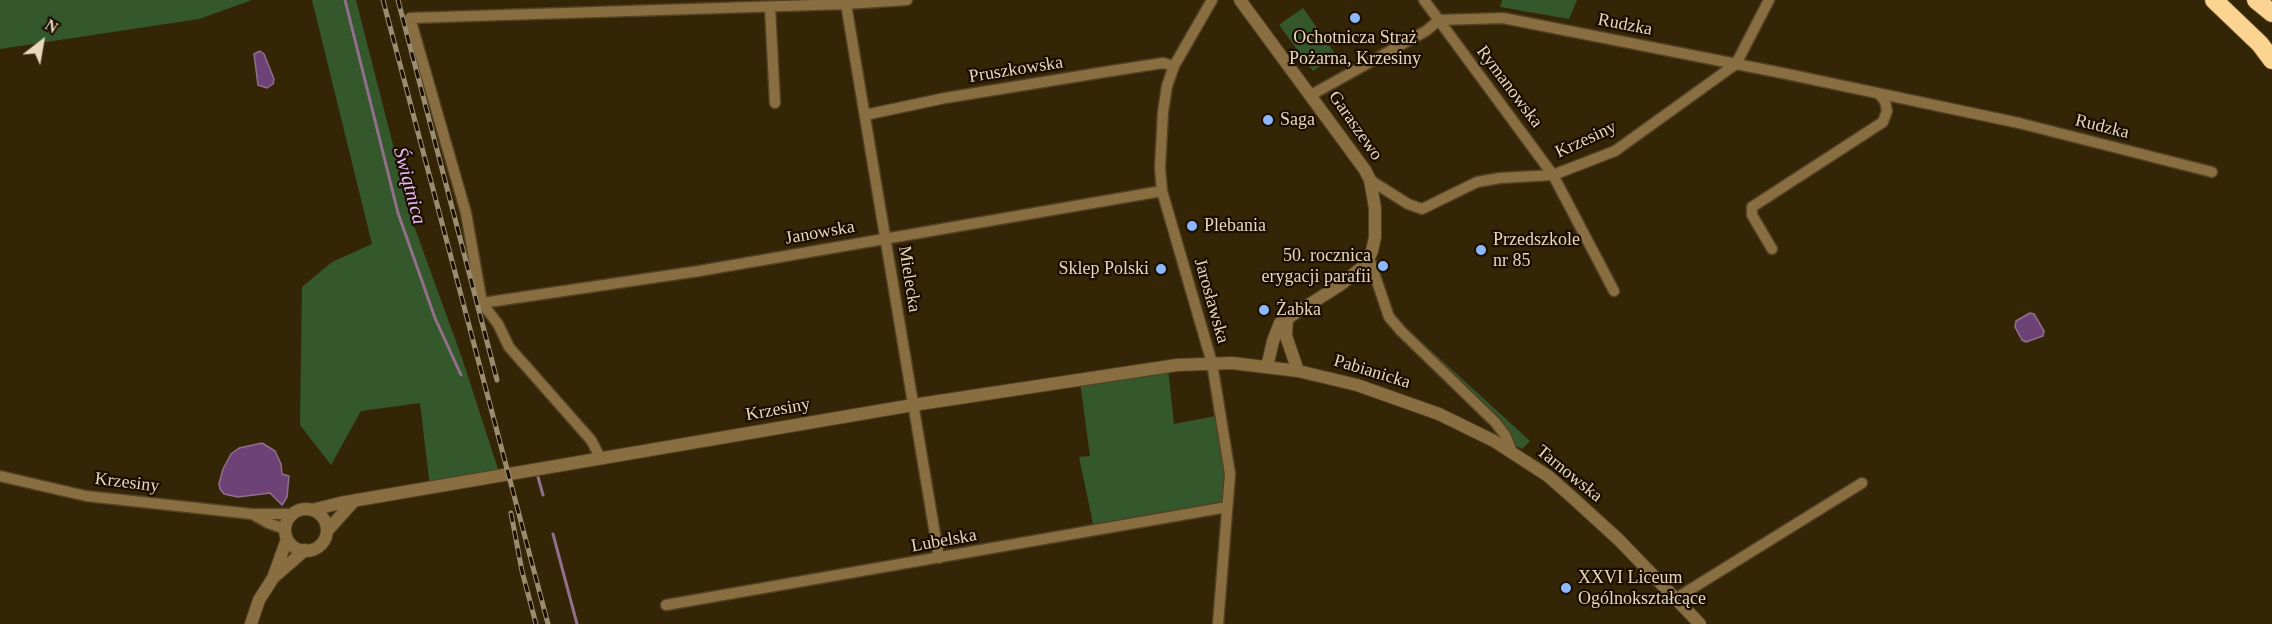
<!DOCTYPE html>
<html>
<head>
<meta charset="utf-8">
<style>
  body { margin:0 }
  #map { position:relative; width:2272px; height:624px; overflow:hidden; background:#352507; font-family:"Times New Roman",serif }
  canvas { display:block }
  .north { position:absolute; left:12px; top:12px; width:60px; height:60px; -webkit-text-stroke:4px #1a0e00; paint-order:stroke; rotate:31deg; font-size:16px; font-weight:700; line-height:24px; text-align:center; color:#e8d7bb }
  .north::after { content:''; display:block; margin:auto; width:21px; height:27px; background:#e8d7bb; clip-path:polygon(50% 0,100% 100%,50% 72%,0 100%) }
</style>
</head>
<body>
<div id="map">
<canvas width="2272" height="624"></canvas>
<div class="north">N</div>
</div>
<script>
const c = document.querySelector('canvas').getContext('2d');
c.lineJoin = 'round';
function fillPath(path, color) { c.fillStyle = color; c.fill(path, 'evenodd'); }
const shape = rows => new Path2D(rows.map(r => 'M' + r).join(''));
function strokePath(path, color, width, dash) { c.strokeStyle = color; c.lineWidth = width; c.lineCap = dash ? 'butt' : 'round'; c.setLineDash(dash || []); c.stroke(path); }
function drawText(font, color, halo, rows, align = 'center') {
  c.font = font + ' "Times New Roman",serif'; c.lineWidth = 4.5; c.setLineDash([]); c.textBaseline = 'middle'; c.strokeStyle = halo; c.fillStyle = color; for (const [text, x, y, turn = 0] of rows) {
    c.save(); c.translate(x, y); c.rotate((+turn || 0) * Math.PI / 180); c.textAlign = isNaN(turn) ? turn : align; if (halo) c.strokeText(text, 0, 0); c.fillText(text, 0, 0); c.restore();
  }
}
const green = shape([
  [0,0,252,0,199,19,0,49],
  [312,0,356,0,413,223,462,358,499,472,430,487,420,403,361,411,331,465,300,425,302,287,332,262,372,244],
  [1502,0,1577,0,1569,19,1500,7],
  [1303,8,1336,55,1313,71,1279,25],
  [1386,300,1401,323,1530,441,1522,449,1515,445,1509,433,1394,318],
  [1168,368,1174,424,1216,416,1227,474,1226,506,1094,528,1079,457,1090,456,1080,382]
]);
const water = shape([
  [260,51,264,54,274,79,273,84,267,88,258,85,254,54,260,51],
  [2030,313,2034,314,2044,331,2043,336,2026,342,2022,340,2015,327,2016,321,2030,313],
  [262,443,275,451,281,464,282,474,289,476,287,497,282,505,270,493,238,497,224,494,220,489,219,484,223,469,231,454,239,448,262,443]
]);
const stream = shape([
  [345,0,398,213,435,318,461,375],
  [538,477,543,495],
  [553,534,577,624]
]);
const minor = shape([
  [1212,0,1174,66,1167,86,1163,112,1160,168,1162,191,1212,363,1230,474,1218,624],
  [1424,0,1553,175,1614,291],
  [846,4,939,558],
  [770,7,775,103],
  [1311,95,1426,31,1439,20,1503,18,1787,74,2019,123,2212,172],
  [865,115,945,98,1111,71,1163,63,1174,66],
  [1370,180,1408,204,1422,209,1477,182,1500,178,1553,175,1615,151,1736,64,1769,0],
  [1772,249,1752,215,1752,207,1883,122,1887,111,1885,101,1878,93],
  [1369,258,1389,317,1401,331,1495,422,1505,435,1512,452],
  [482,303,699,271,1162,191],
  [601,459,591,440,509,347,498,324,482,303,466,213,410,18,846,4,907,0],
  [0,476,86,496,252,514,292,514],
  [252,514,268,523,285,529],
  [1675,599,1862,483],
  [666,605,1227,507]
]);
const tertiary = shape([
  [1240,0,1365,170,1370,180,1375,208,1375,237,1372,251,1365,265,1340,285,1280,323,1273,341,1267,367],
  [1287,318,1286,336,1298,371],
  '285 530a21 21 0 1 1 42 0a21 21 0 1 1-42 0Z',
  [312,510,340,503,913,405,1177,365,1232,363,1298,371,1357,385,1439,414,1494,441,1548,476,1573,498,1619,540,1700,624],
  [327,531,353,502],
  [274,577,305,550],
  [251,624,259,600,273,578,287,539]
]);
const motorway = shape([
  [2214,0,2260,44,2272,60],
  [2256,0,2272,13]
]);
const rail = shape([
  [383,0,548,624],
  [398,0,497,380],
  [511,513,522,571,536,624]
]);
const markers = [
  [1355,18,6,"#8eb8fd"],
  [1268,120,6,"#8eb8fd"],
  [1192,226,6,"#8eb8fd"],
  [1481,250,6,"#8eb8fd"],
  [1383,266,6,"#8eb8fd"],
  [1161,269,6,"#8eb8fd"],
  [1264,310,6,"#8eb8fd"],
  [1566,588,6,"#8eb8fd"]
];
const streetNames = [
  ["Rudzka",1625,25,11],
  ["Pruszkowska",1016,70,-9],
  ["Rymanowska",1509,87,53],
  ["Garaszewo",1355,126,55],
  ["Rudzka",2102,127,14],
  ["Krzesiny",1586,140,-25],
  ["Janowska",820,233,-10],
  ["Mielecka",909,279,81],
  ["Jarosławska",1211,301,74],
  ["Pabianicka",1372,372,17],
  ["Krzesiny",778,410,-10],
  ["Tarnowska",1569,474,39],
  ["Krzesiny",127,483,7],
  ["Lubelska",944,541,-10]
];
const poiNames = [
  ["Ochotnicza Straż",1355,38,"center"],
  ["Pożarna, Krzesiny",1355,59,"center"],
  ["Saga",1280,120],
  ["Plebania",1204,226],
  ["Przedszkole",1493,240],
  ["nr 85",1493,261],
  ["50. rocznica",1371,256,"right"],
  ["erygacji parafii",1371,277,"right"],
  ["Sklep Polski",1149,269,"right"],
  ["Żabka",1276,310],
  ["XXVI Liceum",1578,578],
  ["Ogólnokształcące",1578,599]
];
const waterNames = [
  ["Świątnica",409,186,75]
];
fillPath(green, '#34582b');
fillPath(water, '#6d4277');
strokePath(water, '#926f8b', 1.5);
strokePath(stream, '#926f8b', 3);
strokePath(minor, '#524124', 13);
strokePath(tertiary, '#524124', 14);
strokePath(motorway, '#524124', 20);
strokePath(minor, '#886e40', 10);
strokePath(tertiary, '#886e40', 12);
strokePath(motorway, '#fcd492', 18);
strokePath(rail, '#9c8c6f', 5);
strokePath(rail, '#1a0e00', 3, [9]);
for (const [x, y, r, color] of markers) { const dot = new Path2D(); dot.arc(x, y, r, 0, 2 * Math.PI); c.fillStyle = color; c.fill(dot); strokePath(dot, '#1a0e00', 2); }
drawText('18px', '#e8d7bb', '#1a0e00', streetNames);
drawText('18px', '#e8d7bb', '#1a0e00', poiNames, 'left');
drawText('italic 20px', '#edb9f9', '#1a0e00', waterNames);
</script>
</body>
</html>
